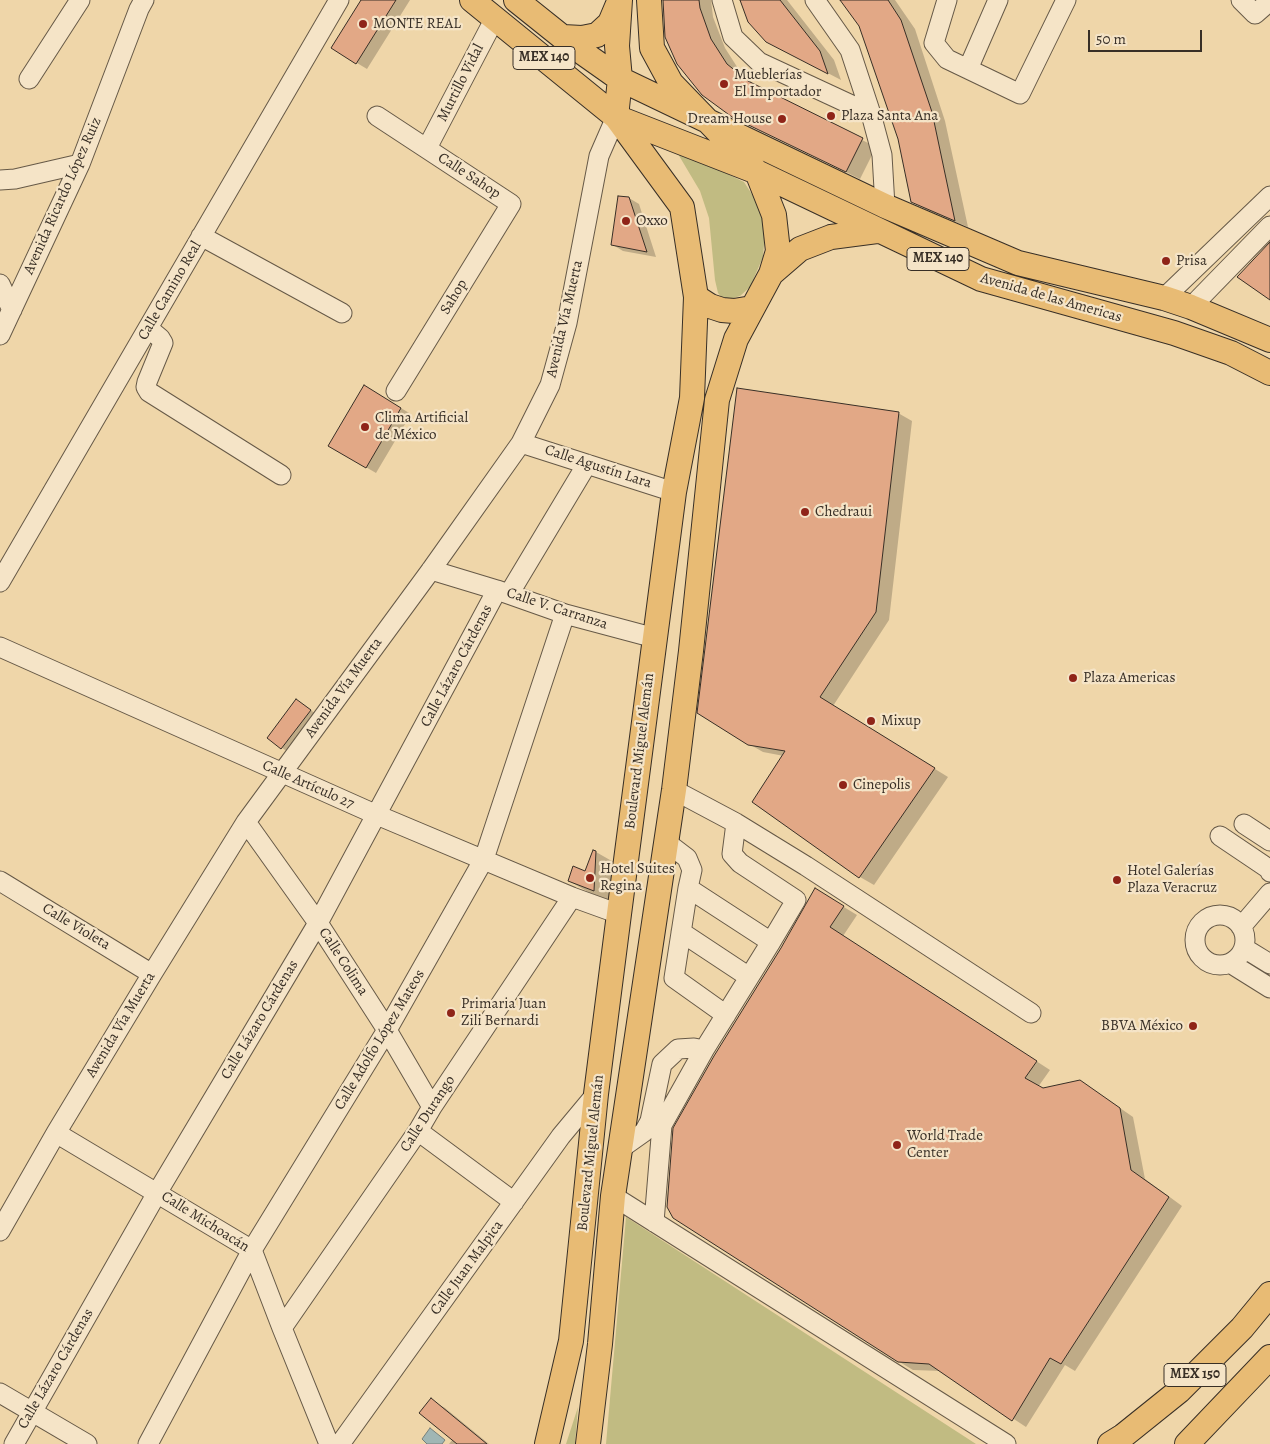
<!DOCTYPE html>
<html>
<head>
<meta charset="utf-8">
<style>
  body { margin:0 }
  #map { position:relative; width:1270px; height:1444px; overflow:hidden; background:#efd6a9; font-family:Alegreya,serif }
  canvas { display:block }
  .scale { position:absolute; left:1088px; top:30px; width:114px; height:22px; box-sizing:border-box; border:2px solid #382f26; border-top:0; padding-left:6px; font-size:15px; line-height:18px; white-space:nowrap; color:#382f26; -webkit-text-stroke:4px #f5e4c7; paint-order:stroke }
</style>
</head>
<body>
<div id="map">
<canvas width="1270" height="1444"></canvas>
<div class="scale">50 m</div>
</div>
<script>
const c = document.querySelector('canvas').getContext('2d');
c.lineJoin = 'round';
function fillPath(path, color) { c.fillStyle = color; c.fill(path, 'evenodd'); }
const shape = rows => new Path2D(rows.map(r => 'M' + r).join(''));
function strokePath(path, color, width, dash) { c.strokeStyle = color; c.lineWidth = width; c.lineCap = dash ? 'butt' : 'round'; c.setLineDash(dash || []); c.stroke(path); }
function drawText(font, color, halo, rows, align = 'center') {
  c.font = font + ' Alegreya,serif'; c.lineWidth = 4.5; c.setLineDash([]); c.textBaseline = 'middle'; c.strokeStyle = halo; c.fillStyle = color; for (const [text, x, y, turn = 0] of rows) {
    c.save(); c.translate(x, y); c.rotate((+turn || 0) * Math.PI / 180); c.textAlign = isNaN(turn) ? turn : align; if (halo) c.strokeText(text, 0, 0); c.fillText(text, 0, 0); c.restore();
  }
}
const green = shape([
  [680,151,744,182,757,202,763,221,765,232,763,257,750,287,740,296,727,300,722,298,718,293,715,280,709,218,700,191,678,154],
  [626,1217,976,1444,606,1444],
  [578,1407,575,1444,566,1444]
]);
const water = shape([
  [430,1428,445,1440,442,1444,427,1444,422,1439,430,1428]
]);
const shadow = shape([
  [362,0,410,0,367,69,332,48],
  [664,0,711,0,713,17,725,48,741,73,758,88,876,147,860,179,732,116],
  [742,0,787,0,834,60,841,80,782,49],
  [841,0,895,0,915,29,945,121,968,227,927,210,912,202,899,139,860,25],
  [629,198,639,204,656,257,623,251,613,245],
  [365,387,411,414,376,473,330,446],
  [898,413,912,421,889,620,833,706,948,777,874,885,860,877,784,756,763,752,749,744],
  [303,704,317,715,288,752,268,738],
  [596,852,617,864,614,902,590,893,569,881,586,873],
  [829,898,857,915,843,936,1050,1070,1038,1087,1043,1090,1094,1090,1133,1117,1145,1179,1182,1206,1075,1371,1065,1365,1026,1427,941,1371,913,1370,898,1361,674,1217],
  [431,1400,445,1408,489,1444,449,1444,453,1439]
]);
const building = shape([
  [361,0,396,0,356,64,331,48,361,0],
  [663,0,699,0,700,8,711,39,727,64,748,81,863,138,846,172,732,117,702,95,677,64,665,37,663,0],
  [740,0,780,0,820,51,828,74,766,42,748,22,740,0],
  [840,0,888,0,901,20,932,112,955,221,911,202,898,139,859,26,840,0],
  [618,196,629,197,647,252,611,245,618,196],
  [1270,242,1270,300,1237,277,1270,242],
  [364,385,401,408,366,468,328,446,364,385],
  [737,388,899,412,876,612,820,697,935,768,859,878,752,802,785,751,748,745,697,713,737,388],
  [296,699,311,710,281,749,267,738,296,699],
  [593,850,596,851,594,891,568,881,573,866,585,871,593,850],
  [815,888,844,906,830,927,1037,1061,1025,1078,1043,1088,1080,1080,1120,1108,1131,1170,1169,1197,1061,1364,1050,1358,1012,1421,929,1364,898,1362,673,1218,667,1207,673,1128,714,1056,781,948,815,888],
  [431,1398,487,1444,457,1444,419,1413,431,1398]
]);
const minor = shape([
  [722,0,733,37,759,62,871,114],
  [815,0,850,50,871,114,882,155,885,206],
  [947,0,934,43,947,59,1020,94,1066,0],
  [1241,0,1255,14,1270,1],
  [968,69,998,0],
  [29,79,80,0],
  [377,116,511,204,396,391],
  [427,148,495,18],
  [0,180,15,179,80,164],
  [201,236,342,313],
  [0,284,12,310],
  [1164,298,1270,196],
  [1191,307,1270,226],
  [148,328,160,338,163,343,147,382,146,387,149,392,281,475],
  [0,335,80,164,139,9,144,0],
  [521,443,674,492],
  [431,570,497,590,565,614,655,638],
  [0,582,339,0],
  [509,594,587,464],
  [0,647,377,815,572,897,619,914],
  [674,790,736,823,806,866,1031,1013],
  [246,822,318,923,387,1030,432,1107],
  [736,823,732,854,740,863,796,900,771,942],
  [1244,824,1270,841],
  [1220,836,1269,869,1270,872],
  [0,881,152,974],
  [688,888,674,978,726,1015],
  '1195 940a25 25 0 1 1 50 0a25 25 0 1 1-50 0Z',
  [1241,927,1270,893],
  [681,932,749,977],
  [1244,948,1270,964],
  [1230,963,1270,988],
  [418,1131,514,1202],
  [56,1133,252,1250,282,1328,329,1444],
  [620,1149,644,1132,650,1121,662,1064,678,1049,694,1048,704,1050],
  [613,1196,1006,1444],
  [654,1222,662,1125,704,1050,771,942,688,888,692,870,687,858,666,842],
  [0,1231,56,1133,152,974,246,822,431,570,521,443,550,385,567,323,599,156,616,117],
  [282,1328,418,1131,432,1107,572,897],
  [0,1393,87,1444],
  [14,1444,157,1193,318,923,497,590],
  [148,1444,252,1250,387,1030,484,859,565,614],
  [340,1444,561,1136,596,1094]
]);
const major = shape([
  [472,0,616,117,757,172,981,279,1174,333,1231,353,1270,373],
  [516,0,576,48,620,79,885,206,1018,263,1164,298,1191,307,1270,340],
  [563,37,582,38,597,35,610,23,618,4],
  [771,274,800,249,831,237,877,231],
  [696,297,710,306,722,310,734,311,752,308],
  [547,1444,571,1341,596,1094,619,914,674,492,692,398,696,297,682,207,616,117,620,79,617,46,620,0],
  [588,1444,600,1344,613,1196,674,790,691,651,717,400,736,339,771,274,778,251,774,215,757,172,671,83,652,48,649,0],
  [1110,1444,1123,1436,1179,1391,1242,1328,1270,1294],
  [1187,1444,1270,1357]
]);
const markers = [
  [363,24,5,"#8f2418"],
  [724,84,5,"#8f2418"],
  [831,116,5,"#8f2418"],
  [782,119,5,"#8f2418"],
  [626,221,5,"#8f2418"],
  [1166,261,5,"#8f2418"],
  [365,427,5,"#8f2418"],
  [805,512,5,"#8f2418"],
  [1073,678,5,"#8f2418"],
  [871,721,5,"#8f2418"],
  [843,785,5,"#8f2418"],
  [590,878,5,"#8f2418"],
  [1117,880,5,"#8f2418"],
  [451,1013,5,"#8f2418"],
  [1193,1026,5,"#8f2418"],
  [897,1145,5,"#8f2418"]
];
const shields = [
  [544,58,62],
  [938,259,62],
  [1195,1375,62]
];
const shieldNames = [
  ["MEX 140",544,58],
  ["MEX 140",938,259],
  ["MEX 150",1195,1375]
];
const poiNames = [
  ["MONTE REAL",373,24],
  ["Mueblerías",734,75],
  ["El Importador",734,92],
  ["Plaza Santa Ana",841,116],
  ["Dream House",772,119,"right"],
  ["Oxxo",636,221],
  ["Prisa",1176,261],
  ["Clima Artificial",375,418],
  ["de México",375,435],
  ["Chedraui",815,512],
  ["Plaza Americas",1083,678],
  ["Mixup",881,721],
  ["Cinepolis",853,785],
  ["Hotel Suites",600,869],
  ["Regina",600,886],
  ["Hotel Galerías",1127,871],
  ["Plaza Veracruz",1127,888],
  ["Primaria Juan",461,1004],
  ["Zili Bernardi",461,1021],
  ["BBVA México",1183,1026,"right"],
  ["World Trade",907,1136],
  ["Center",907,1153]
];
const streetNames = [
  ["Murtillo Vidal",461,83,-63],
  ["Calle Sahop",469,176,33],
  ["Avenida Ricardo López Ruiz",63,196,-66],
  ["Calle Camino Real",170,291,-60],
  ["Sahop",454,297,-59],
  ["Avenida de las Americas",1051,298,16],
  ["Avenida Vía Muerta",565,319,-77],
  ["Calle Agustín Lara",598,467,18],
  ["Calle V. Carranza",557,609,18],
  ["Calle Lázaro Cárdenas",457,666,-62],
  ["Avenida Vía Muerta",344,688,-54],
  ["Boulevard Miguel Alemán",640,751,-83],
  ["Calle Artículo 27",308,785,24],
  ["Calle Violeta",76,927,31],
  ["Calle Colima",343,962,57],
  ["Calle Lázaro Cárdenas",260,1020,-59],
  ["Avenida Vía Muerta",121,1025,-59],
  ["Calle Adolfo López Mateos",380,1040,-59],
  ["Calle Durango",428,1114,-57],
  ["Boulevard Miguel Alemán",591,1153,-84],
  ["Calle Michoacán",205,1222,32],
  ["Calle Juan Malpica",467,1268,-54],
  ["Calle Lázaro Cárdenas",56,1369,-60]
];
fillPath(green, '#c1bb82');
fillPath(water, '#a0b6b4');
strokePath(water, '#76807b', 1);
fillPath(shadow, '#0003');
fillPath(building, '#e2a886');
strokePath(building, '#382f26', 1);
strokePath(minor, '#665947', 21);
strokePath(major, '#382f26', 26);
strokePath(minor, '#f5e4c7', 19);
strokePath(major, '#e8bb74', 24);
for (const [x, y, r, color] of markers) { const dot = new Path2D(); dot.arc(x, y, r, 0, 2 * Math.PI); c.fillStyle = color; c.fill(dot); strokePath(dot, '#f5e4c7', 2); }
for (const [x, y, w] of shields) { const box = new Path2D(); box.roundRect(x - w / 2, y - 11.5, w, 23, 4); c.fillStyle = '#f5e4c7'; c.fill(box); strokePath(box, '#382f26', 1); }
drawText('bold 14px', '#382f26', null, shieldNames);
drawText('15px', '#382f26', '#f5e4c7', poiNames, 'left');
drawText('15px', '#382f26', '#f5e4c7', streetNames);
</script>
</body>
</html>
